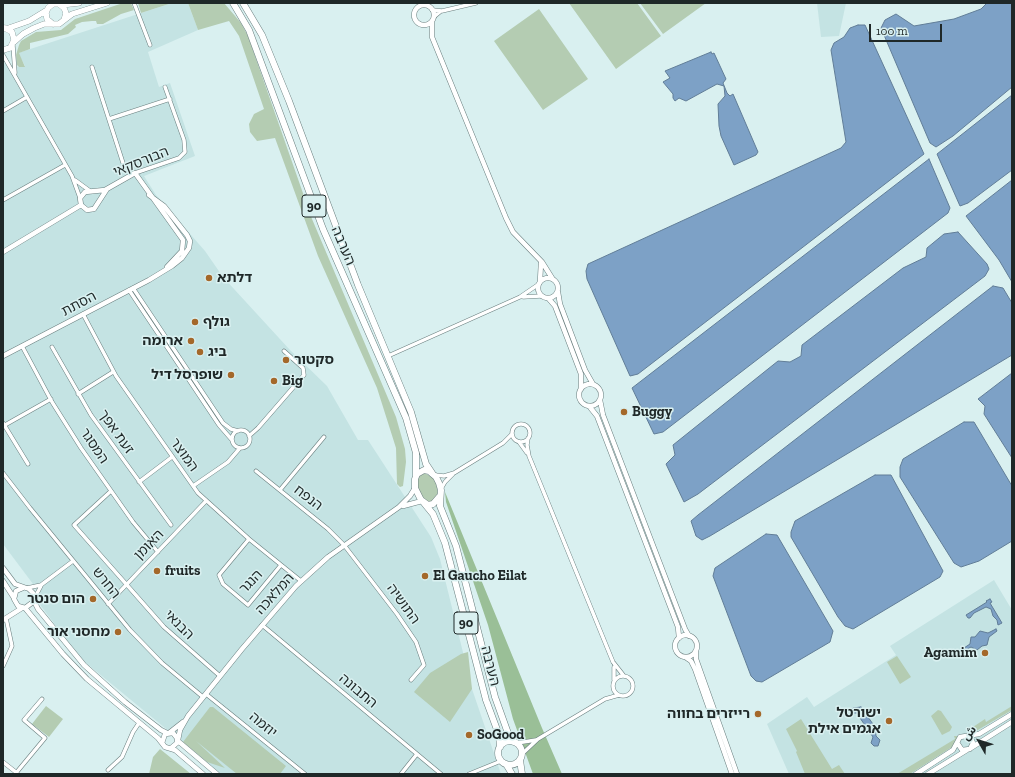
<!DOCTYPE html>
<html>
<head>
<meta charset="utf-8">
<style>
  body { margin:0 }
  #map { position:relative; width:1015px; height:777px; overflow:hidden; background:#d9f0f0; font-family:"Zilla Slab","Noto Sans Arabic",serif }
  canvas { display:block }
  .frame { position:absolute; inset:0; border:4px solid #1f2828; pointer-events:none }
  .north { position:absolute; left:959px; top:721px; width:40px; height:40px; -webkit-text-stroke:3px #d9f0f0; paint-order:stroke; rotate:309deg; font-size:11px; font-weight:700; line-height:16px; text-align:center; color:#1f2828 }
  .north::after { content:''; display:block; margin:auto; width:14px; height:18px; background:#1f2828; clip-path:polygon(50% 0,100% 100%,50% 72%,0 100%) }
  .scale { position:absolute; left:869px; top:24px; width:73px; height:18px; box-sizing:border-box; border:2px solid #1f2828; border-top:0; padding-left:5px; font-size:12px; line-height:14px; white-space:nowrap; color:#1f2828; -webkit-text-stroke:3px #d9f0f0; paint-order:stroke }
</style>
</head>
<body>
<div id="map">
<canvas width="1015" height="777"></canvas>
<div class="frame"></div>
<div class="north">ش</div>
<div class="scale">100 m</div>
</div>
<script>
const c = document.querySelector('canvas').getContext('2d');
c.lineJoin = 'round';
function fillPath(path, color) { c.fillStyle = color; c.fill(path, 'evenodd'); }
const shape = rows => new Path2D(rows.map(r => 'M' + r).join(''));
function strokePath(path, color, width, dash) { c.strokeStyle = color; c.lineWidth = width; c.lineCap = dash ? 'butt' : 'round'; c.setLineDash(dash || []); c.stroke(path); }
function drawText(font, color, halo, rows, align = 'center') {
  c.font = font + ' "Zilla Slab","Noto Sans Hebrew",serif'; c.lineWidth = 3; c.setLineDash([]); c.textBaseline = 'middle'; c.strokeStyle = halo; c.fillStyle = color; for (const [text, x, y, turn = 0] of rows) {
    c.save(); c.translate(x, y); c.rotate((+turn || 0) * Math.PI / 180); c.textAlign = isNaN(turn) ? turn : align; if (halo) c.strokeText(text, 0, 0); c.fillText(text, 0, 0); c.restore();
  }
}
const built = shape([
  [172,3,188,3,198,30,148,52,159,87,170,83,195,156,144,176,156,195,205,251,223,277,290,350,327,386,358,440,368,440,431,537,440,559,472,689,501,774,221,774,80,658,38,602,42,596,3,544,3,63,19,67,25,66,18,53],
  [817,3,846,3,839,36,821,37],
  [994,580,1012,610,1012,774,789,774,767,724,807,697,814,707,896,655,890,646]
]);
const green = shape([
  [123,3,131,3,134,10,121,14,103,24,97,24,96,21,92,21,82,22,75,25,76,27,68,34,30,43,30,49,19,53,25,67,19,67,17,65,16,55,19,45,21,41,36,32,61,30,75,19],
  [138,3,172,3,141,13],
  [188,3,224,3,241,23,248,36,312,219,396,417,405,449,406,462,403,486,400,487,397,484,396,448,377,388,318,256,275,138,257,141,250,132,249,124,254,114,264,109,239,36,229,21,198,30],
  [569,3,637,3,661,36,616,69],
  [640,3,706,3,663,34],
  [539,9,588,79,543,110,494,41],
  [424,473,432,477,436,481,438,493,434,501,429,502,425,500,417,488,418,477],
  [468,652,472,689,450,722,414,692,430,673,461,654],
  [897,656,911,677,900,684,887,662],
  [46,706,63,719,49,737,32,724],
  [1012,706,1012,710,976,731,967,731,969,727,973,727,985,719,986,722],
  [210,707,213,707,286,766,280,774,237,774,196,741,225,768,207,762,183,742],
  [938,710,941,711,952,727,950,731,942,735,931,716],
  [801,719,832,769,839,765,845,774,805,774,796,752,797,751,786,729],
  [954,736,958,736,952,747,910,774,897,774,955,739],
  [160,749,191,774,149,774,153,757]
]);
const forest = shape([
  [445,492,542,728,562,774,533,774,513,719,488,625,446,502]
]);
const water = shape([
  [987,3,1012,3,1012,87,953,136,936,147,930,143,881,28,885,20,896,14,914,26,954,19,981,9,987,3],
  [858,25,865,25,924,154,638,374,630,376,587,279,586,271,588,264,841,148,846,142,831,50,834,43,844,37,850,28,858,25],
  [711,52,712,54,714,53,726,79,723,83,727,93,730,96,733,94,758,152,756,155,734,165,721,136,719,126,718,104,725,96,724,86,717,84,686,101,679,98,675,101,673,98,673,94,663,82,670,78,665,71,711,52],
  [1012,95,1012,170,968,203,960,206,937,154,1012,95],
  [929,159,950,208,948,213,663,432,654,434,632,388,929,159],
  [1012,180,1012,282,999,260,966,216,1012,180],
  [958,232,987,264,989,269,985,276,698,494,684,502,666,464,675,455,673,445,778,361,790,362,801,356,802,345,903,268,926,257,927,248,944,234,958,232],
  [993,286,1003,288,1012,303,1012,355,710,536,702,540,696,536,691,521,698,515,993,286],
  [1012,373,1012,458,984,414,985,406,978,399,1012,373],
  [964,422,974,422,1012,486,1012,541,979,561,961,567,954,563,900,477,900,467,903,459,964,422],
  [875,475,891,475,943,571,940,577,853,629,845,626,838,617,791,537,791,532,795,521,875,475],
  [766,534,777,535,833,631,830,642,762,682,756,681,751,676,713,576,715,568,766,534],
  [990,599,992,602,990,603,1002,623,998,625,997,620,993,616,991,609,986,607,974,613,970,618,968,618,966,615,987,602,986,601,990,599],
  [996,629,997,631,989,637,987,645,982,646,977,650,971,647,962,652,961,650,970,644,971,637,975,637,980,631,988,633,996,629],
  [861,707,875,727,876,736,880,740,878,746,874,746,871,743,873,737,860,718,859,713,854,713,851,711,853,708,861,707]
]);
const minor = shape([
  [134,3,150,45],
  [432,10,442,11,476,3],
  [435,16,441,11],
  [13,45,15,73],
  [3,55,72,176,80,198],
  [92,67,123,163],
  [3,111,27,97],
  [109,119,170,99],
  [135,173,179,158,185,152,184,140,165,87],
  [75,180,90,191],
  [3,200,65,165],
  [133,288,223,423,231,429,238,431],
  [129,290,219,425,232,440],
  [523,297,541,296],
  [83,314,116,376,198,493,249,539,301,581],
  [22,346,52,402,81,448,133,522,158,552],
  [52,347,91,415,171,525],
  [388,356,520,297,539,284],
  [78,394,113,372],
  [3,423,28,464],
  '512 433a9 9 0 1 1 18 0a9 9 0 1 1-18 0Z',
  [5,425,51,399],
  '232 439a9 9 0 1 1 18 0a9 9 0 1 1-18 0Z',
  [249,436,258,428,304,375,303,368,284,351],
  [528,438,527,445,529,456,613,662,624,676],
  [519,442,527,453],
  [256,471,328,529,344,545,397,614,416,642,424,665,411,680],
  [3,473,30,508,130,630,162,663,203,697],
  [435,475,444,476,454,473,503,443,512,434],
  [139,482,172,457],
  [193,486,228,462,240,448],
  [441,489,445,482,453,474],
  [280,490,324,437],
  [111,491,74,525,164,627,220,676],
  [249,539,219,575,223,584,248,605,281,565],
  [27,588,41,585,73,561],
  [35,597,41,586],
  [108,604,206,501],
  [262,625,441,774],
  [3,666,12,646,6,618],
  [614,667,614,680],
  '613 686a10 10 0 1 1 20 0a10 10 0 1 1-20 0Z',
  [206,694,305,774],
  [517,743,536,740],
  [522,754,538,739,605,699,619,695],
  [3,762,17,773],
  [108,770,122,757,133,732,139,723],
  [16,773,45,738,24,720,42,699],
  [401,774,417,754],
  [469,774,501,761]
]);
const tertiary = shape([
  '414 15a10 10 0 1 1 20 0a10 10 0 1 1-20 0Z',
  [432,22,432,37,506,218,513,232,542,262,552,278],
  [107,189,94,209,87,210,81,205,80,198,85,192,105,190,135,173,183,240,182,251,167,267],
  [3,252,81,205],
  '538 288a10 10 0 1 1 20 0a10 10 0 1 1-20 0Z',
  [540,281,541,263],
  [558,292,560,304,585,370,593,384],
  [548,298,555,306,581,374,581,389],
  [3,356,149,280,172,266,182,258,189,248,190,241,187,235,164,206,149,195],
  '579 395a11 11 0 1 1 22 0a11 11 0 1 1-22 0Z',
  [600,400,603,415,685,629,689,636],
  [589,406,597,416,678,627,679,638],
  [403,506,422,501],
  [3,568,15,584,29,589,33,593,33,602,25,608,18,606,14,599,16,591,23,588],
  [3,581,14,598],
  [34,601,38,609,84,665,125,702,161,730,167,733],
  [25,608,63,654,87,679,158,738,165,747,175,750,203,774],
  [3,620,22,608],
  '675 646a11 11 0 1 1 22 0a11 11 0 1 1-22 0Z',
  [696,651,696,659,737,774],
  [685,657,691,661,695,669,732,774],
  [169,733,183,722],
  [178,740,180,730,188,716,242,649,296,586,328,557,399,507,410,496,415,488],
  [178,741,217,774],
  [162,743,165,734,173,733,177,738,177,743,171,748],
  [958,744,962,750,970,749,973,743,970,736],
  [971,748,1012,722],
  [916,774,953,750,960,737,979,734,1012,714],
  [928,774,967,750]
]);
const secondary = shape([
  [61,5,79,3],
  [53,24,47,19,46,13,48,8,53,4,59,4,64,8,66,13,64,20],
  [6,29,29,21,47,10],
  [14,42,23,34,34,28,44,24,59,24,72,14,107,3],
  [3,50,10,48,14,40,12,32,5,28]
]);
const trunk = shape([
  [233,3,249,30,323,229,406,418,416,453,416,476],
  [243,3,262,35,289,101,358,285,411,412,426,464,432,473],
  [440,496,433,504,428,505,421,500,415,488,415,479,417,474,424,470,429,471,436,477,439,483,441,490,440,506,456,546,495,697,509,736,514,742],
  [424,503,433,514,445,543,486,700,499,735,500,747],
  '498 753a12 12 0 1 1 24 0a12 12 0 1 1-24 0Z',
  [520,760,522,774],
  [506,764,512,774]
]);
const markers = [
  [209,278,4,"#a4682a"],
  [195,322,4,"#a4682a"],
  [191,341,4,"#a4682a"],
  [200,352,4,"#a4682a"],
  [286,360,4,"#a4682a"],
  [231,375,4,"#a4682a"],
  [274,381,4,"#a4682a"],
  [624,412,4,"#a4682a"],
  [157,571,4,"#a4682a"],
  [425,576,4,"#a4682a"],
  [93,599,4,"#a4682a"],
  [118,632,4,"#a4682a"],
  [985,653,4,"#a4682a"],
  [758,714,4,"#a4682a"],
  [889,721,4,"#a4682a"],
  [469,735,4,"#a4682a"]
];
const shields = [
  [314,206,24],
  [466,623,24]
];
const shieldNames = [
  ["90",314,206],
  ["90",466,623]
];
const streetNames = [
  ["הבורסקאי",141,162,-22],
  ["הערבה",343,246,67],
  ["הסתת",79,304,-28],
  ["זעת אפך",116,432,55],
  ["המסגר",94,446,56],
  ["המוצר",184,455,54],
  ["הנפח",308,498,38],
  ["האומן",149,545,-46],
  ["הנגר",251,582,-46],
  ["החרש",106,583,51],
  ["המלאכה",275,594,-48],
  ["התושיה",403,604,54],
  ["הבנאי",179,625,45],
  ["הערבה",490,666,76],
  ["התבונה",358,691,40],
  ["יוזמה",263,725,39]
];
const poiNames = [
  ["דלתא",217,278],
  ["גולף",203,322],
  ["ארומה",183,341,"right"],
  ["ביג",208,352],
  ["סקטור",294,360],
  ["שופרסל דיל",223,375,"right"],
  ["Big",282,381],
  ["Buggy",632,412],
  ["fruits",165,571],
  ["El Gaucho Eilat",433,576],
  ["הום סנטר",85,599,"right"],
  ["מחסני אור",110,632,"right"],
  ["Agamim",977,653,"right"],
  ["ישורטל",881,713,"right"],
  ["אגמים אילת",881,729,"right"],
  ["רייזרים בחווה",750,714,"right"],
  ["SoGood",477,735]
];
fillPath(built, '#c4e3e3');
fillPath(green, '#b4ccb2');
fillPath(forest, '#9abf97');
fillPath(water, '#7da1c6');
strokePath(water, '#617d97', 1);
strokePath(minor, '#6a7f7f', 4.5);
strokePath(tertiary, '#6a7f7f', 5.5);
strokePath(secondary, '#6a7f7f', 6);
strokePath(trunk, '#6a7f7f', 7);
strokePath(minor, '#fff', 3.5);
strokePath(tertiary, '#fff', 4.5);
strokePath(secondary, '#fff', 5.5);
strokePath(trunk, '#fff', 6);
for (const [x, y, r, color] of markers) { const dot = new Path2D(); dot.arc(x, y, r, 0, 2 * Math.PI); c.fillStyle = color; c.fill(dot); strokePath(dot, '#d9f0f0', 1.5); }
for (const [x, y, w] of shields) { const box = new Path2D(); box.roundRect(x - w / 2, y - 11, w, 22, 3); c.fillStyle = '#d9f0f0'; c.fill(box); strokePath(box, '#1f2828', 1); }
drawText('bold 13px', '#1f2828', null, shieldNames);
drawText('14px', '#1f2828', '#d9f0f0', streetNames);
drawText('bold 14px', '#1f2828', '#d9f0f0', poiNames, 'left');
</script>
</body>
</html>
